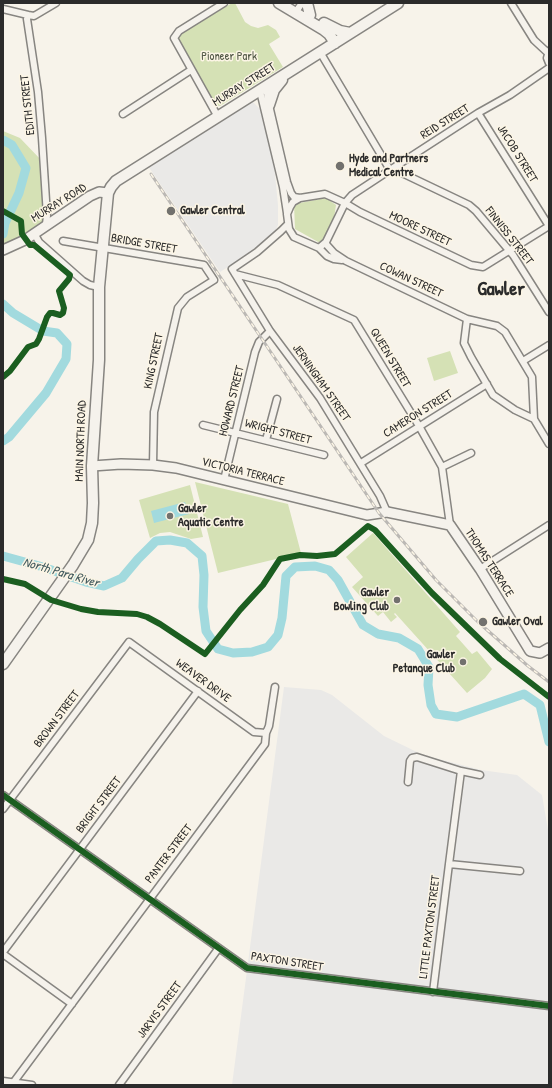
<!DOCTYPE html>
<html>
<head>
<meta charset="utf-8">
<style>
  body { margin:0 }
  #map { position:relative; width:552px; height:1088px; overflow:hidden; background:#f7f3ea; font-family:"Patrick Hand",sans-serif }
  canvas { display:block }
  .frame { position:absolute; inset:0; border:4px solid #2b2b2b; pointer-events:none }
</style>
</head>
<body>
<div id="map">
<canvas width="552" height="1088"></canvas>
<div class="frame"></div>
</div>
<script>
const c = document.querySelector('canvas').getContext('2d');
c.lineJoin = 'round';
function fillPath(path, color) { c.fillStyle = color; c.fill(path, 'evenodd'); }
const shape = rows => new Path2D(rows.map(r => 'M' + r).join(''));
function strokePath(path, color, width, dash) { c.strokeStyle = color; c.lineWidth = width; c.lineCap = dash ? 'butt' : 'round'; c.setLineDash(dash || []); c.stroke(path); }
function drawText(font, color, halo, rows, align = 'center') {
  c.font = font + ' "Patrick Hand",sans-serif'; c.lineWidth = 3; c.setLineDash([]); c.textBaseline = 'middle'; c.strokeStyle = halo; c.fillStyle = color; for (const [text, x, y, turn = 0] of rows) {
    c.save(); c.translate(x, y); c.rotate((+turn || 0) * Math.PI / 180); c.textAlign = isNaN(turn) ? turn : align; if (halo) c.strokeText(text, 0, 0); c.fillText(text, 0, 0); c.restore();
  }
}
const built = shape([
  [253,102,262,111,274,164,278,205,278,225,275,231,247,255,220,272,148,166],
  [284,687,321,690,332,695,384,736,423,755,481,770,517,775,542,795,549,836,549,1085,232,1085]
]);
const green = shape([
  [232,3,235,3,245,22,251,26,258,28,268,25,276,30,280,37,269,44,283,67,220,106,214,105,178,41,180,35,182,33],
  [3,131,20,138,43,162,46,224,3,250],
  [326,198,336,205,334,218,325,238,320,243,295,229,294,204],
  [450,351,458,373,434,381,427,358],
  [195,482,288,504,301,553,218,573],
  [190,485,203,537,191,539,170,532,160,533,150,538,139,500],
  [373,533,460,632,456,636,472,654,477,651,492,669,485,678,467,693,395,613,394,614,397,617,391,622,383,612,378,616,352,587,363,577,346,557]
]);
const water = shape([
  [185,502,189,514,154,523,151,511]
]);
const river = shape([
  [3,140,12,145,26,168,19,193,5,223,3,234],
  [3,304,13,313,43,331,57,333,67,344,66,359,46,393,9,437,3,441],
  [3,556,43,567,86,582,104,586,122,578,138,559,156,541,170,540,187,543,202,556,204,575,203,607,206,631,218,649,233,653,252,652,268,647,278,635,282,618,286,576,295,567,315,566,329,570,338,580,363,625,378,634,399,638,418,649,429,667,428,685,431,705,436,714,457,717,524,694,540,705,549,742]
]);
const street = shape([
  [511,3,534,40,548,53],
  [3,9,28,15],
  [295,13,302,3],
  [549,51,547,58,549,63],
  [320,52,390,170],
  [549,68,510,95,478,113,390,170,352,195,345,203,360,212,471,265,483,267,549,226],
  [266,87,269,105,287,182,291,193,294,197,300,198,325,194,345,203,326,242,319,248,294,237,289,229,287,214,290,207,293,202,300,198],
  [260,91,283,187,287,213],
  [478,113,549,226],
  [123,114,191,70],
  [218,117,174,38,179,31,224,3],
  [396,166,402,173,469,205,476,211,513,255,549,312],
  [46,224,47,216,42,138,38,92,27,19,28,15,34,16,56,3],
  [288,224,281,231,257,252,232,269,270,331,320,398,380,496,387,512],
  [34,233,39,242,83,281,90,285,99,287],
  [63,241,204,265,214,280,187,297,178,308,154,412,153,465],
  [325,243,334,253,346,261,467,319],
  [319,248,327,256,334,259,342,260],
  [235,274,278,285,354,320,419,426,442,467,450,525],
  [467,319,497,326,505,332,532,377,534,419,515,410,493,395,471,357,464,343,467,319],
  [523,361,549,345],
  [534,419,549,444],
  [203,425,324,455],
  [266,440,277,399],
  [361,463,487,384],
  [442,467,471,453],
  [224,480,255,352,259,342,270,331],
  [480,569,549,525],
  [461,771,449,864,520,871],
  [408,782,410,761,412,758,417,757,461,771,480,775],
  [3,795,247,968,549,1006],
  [3,809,129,642,254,732,266,733],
  [3,952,198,691],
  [3,954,72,1004],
  [433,992,449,864],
  [3,1081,32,1085],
  [13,1083,265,744,266,733,269,726,275,687],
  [119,1085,218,949]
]);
const secondary = shape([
  [3,250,25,240,90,196,99,192,108,193],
  [92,466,121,464,153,465,176,468,367,515,387,512,450,525,480,569,530,651,540,653,549,648]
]);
const primary = shape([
  [279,3,324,30,329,34,335,43],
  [307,3,310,15],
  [324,23,340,31,350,33],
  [269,105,274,90,282,80],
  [3,664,73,565,88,540,92,523,93,503,92,466,99,360,99,287,108,193,111,187,116,181,135,169,398,3]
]);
const rail = shape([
  [151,174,379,513,436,580,478,622,528,666,549,682]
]);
const cycleway = shape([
  [3,211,21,221,22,234,30,245,34,245,70,275,69,279,59,291,64,308,63,313,60,315,53,313,50,313,47,317,39,339,36,344,28,347,10,371,3,377],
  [3,579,25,584,51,600,81,609,98,612,137,614,147,617,160,624,205,654,240,610,263,585,280,559,300,555,317,556,335,554,368,526,375,530,384,540,432,593,500,659,549,697],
  [3,795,247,968,549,1006]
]);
const markers = [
  [340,166,5,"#72716e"],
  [171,211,5,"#72716e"],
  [170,516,4,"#72716e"],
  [397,600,4,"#72716e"],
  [483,622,5,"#72716e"],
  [463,662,4,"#72716e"]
];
const parkNames = [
  ["Pioneer Park",229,57]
];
const streetNames = [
  ["MURRAY STREET",244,85,-32],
  ["EDITH STREET",28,105,-96],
  ["REID STREET",445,122,-32],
  ["JACOB STREET",517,154,58],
  ["MURRAY ROAD",59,203,-32],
  ["MOORE STREET",420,229,25],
  ["FINNISS STREET",509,236,52],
  ["BRIDGE STREET",144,244,10],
  ["COWAN STREET",411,280,25],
  ["QUEEN STREET",390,358,59],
  ["KING STREET",154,361,-78],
  ["JERNINGHAM STREET",321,383,55],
  ["HOWARD STREET",232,401,-76],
  ["CAMERON STREET",418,414,-32],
  ["WRIGHT STREET",278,432,15],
  ["MAIN NORTH ROAD",81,441,-88],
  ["VICTORIA TERRACE",243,472,14],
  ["THOMAS TERRACE",489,563,57],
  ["WEAVER DRIVE",203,681,36],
  ["BROWN STREET",57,719,-53],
  ["BRIGHT STREET",99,805,-53],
  ["PANTER STREET",169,854,-53],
  ["LITTLE PAXTON STREET",430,927,-83],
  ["PAXTON STREET",287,962,9],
  ["JARVIS STREET",160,1010,-54]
];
const poiNames = [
  ["Hyde and Partners",349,159],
  ["Medical Centre",349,173],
  ["Gawler Central",180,211],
  ["Gawler",178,509],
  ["Aquatic Centre",178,523],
  ["Gawler",389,593,"right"],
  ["Bowling Club",389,607,"right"],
  ["Gawler Oval",492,622],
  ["Gawler",455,655,"right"],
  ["Petanque Club",455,669,"right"]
];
const waterNames = [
  ["North Para River",61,573,16]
];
const townNames = [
  ["Gawler",501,290]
];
fillPath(built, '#eae9e7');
fillPath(green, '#d5e1b5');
fillPath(water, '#a2dade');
strokePath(river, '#a2dade', 9);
strokePath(street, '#878581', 9);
strokePath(secondary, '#878581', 12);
strokePath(primary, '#878581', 13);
strokePath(street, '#f5f2ec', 6);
strokePath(secondary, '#f5f2ec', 9);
strokePath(primary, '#f5f2ec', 10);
strokePath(rail, '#bbb8b4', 3);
strokePath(rail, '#fcf5e5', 1.5, [4.5]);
strokePath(cycleway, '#1b5e20', 6);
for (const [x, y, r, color] of markers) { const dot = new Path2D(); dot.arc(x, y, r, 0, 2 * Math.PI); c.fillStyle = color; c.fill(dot); strokePath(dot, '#fcf5e5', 1.5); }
drawText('12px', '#4e5543', '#fcf5e5', parkNames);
drawText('12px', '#2b2b2b', '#fcf5e5', streetNames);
drawText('bold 12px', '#2b2b2b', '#fcf5e5', poiNames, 'left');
drawText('italic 13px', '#445c5f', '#fcf5e5', waterNames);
drawText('bold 20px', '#2b2b2b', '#fcf5e5', townNames);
</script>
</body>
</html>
